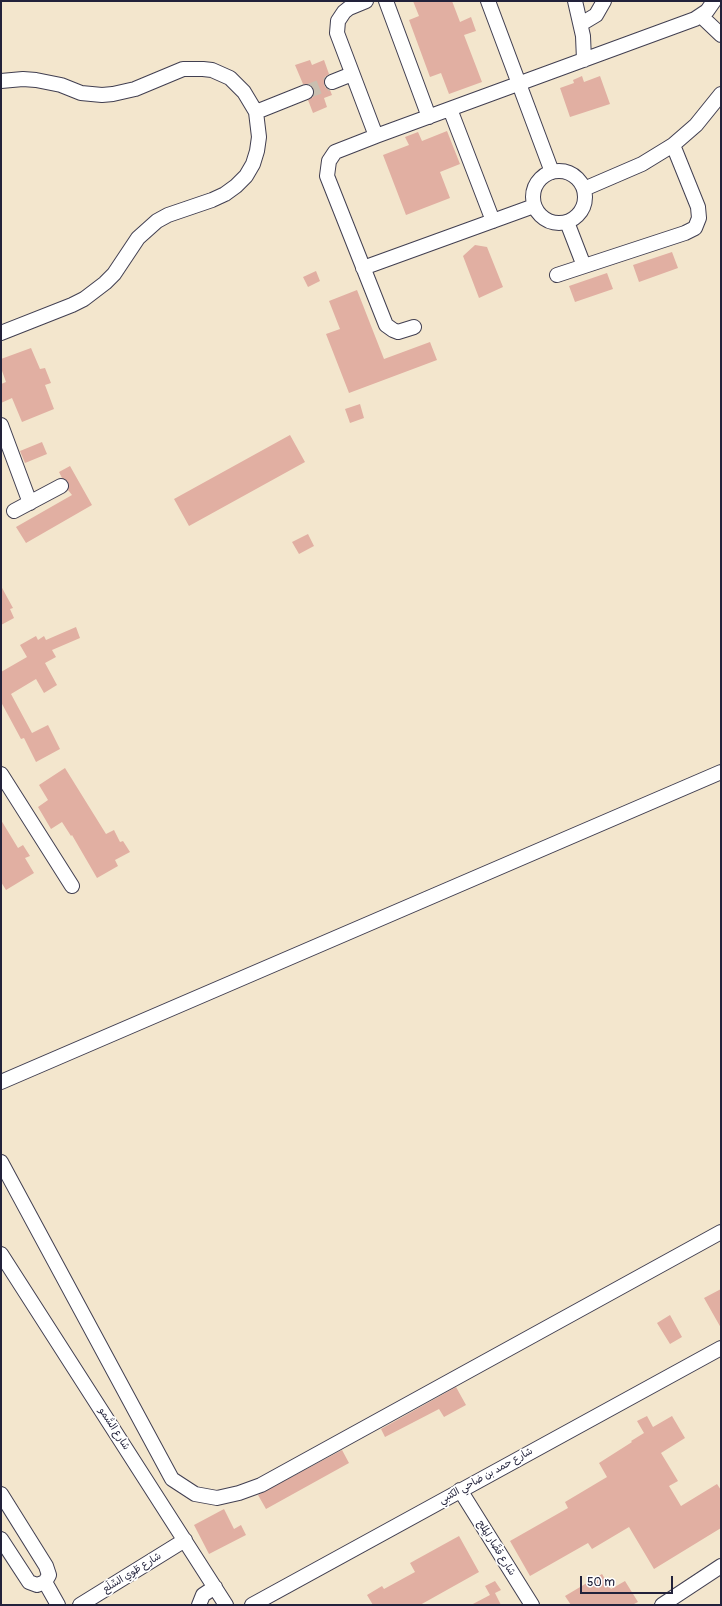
<!DOCTYPE html>
<html>
<head>
<meta charset="utf-8">
<style>
  body { margin:0 }
  #map { position:relative; width:722px; height:1606px; overflow:hidden; background:#f3e6cd; font-family:Pangolin,sans-serif }
  canvas { display:block }
  .frame { position:absolute; inset:0; border:2px solid #22223b; pointer-events:none }
  .scale { position:absolute; left:580px; top:1576px; width:93px; height:18px; box-sizing:border-box; border:2px solid #22223b; border-top:0; padding-left:5px; font-size:12px; line-height:14px; white-space:nowrap; color:#22223b; -webkit-text-stroke:3px #fff; paint-order:stroke }
</style>
</head>
<body>
<div id="map">
<canvas width="722" height="1606"></canvas>
<div class="frame"></div>
<div class="scale">50 m</div>
</div>
<script>
const c = document.querySelector('canvas').getContext('2d');
c.lineJoin = 'round';
function fillPath(path, color) { c.fillStyle = color; c.fill(path, 'evenodd'); }
const shape = rows => new Path2D(rows.map(r => 'M' + r).join(''));
function strokePath(path, color, width, dash) { c.strokeStyle = color; c.lineWidth = width; c.lineCap = dash ? 'butt' : 'round'; c.setLineDash(dash || []); c.stroke(path); }
function drawText(font, color, halo, rows, align = 'center') {
  c.font = font + ' Pangolin,"Playpen Sans Arabic",sans-serif'; c.lineWidth = 3.5; c.setLineDash([]); c.textBaseline = 'middle'; c.strokeStyle = halo; c.fillStyle = color; for (const [text, x, y, turn = 0] of rows) {
    c.save(); c.translate(x, y); c.rotate((+turn || 0) * Math.PI / 180); c.textAlign = isNaN(turn) ? turn : align; if (halo) c.strokeText(text, 0, 0); c.fillText(text, 0, 0); c.restore();
  }
}
const building = shape([
  [413,1,452,1,460,22,471,17,476,31,464,35,482,82,449,94,441,73,430,77,409,20,419,16],
  [310,60,312,65,324,60,329,74,325,77,324,85,326,88,330,90,332,95,324,98,327,107,313,113,308,100,313,97,314,89,311,85,303,84,295,65],
  [582,76,584,82,600,76,610,104,570,117,560,88,574,83,573,80],
  [447,131,460,164,440,172,450,198,406,215,383,155,409,145,405,137,418,132,422,141],
  [475,245,487,247,503,287,479,298,463,256],
  [672,252,678,268,639,282,633,265],
  [316,271,320,281,308,287,303,277],
  [607,273,613,289,575,302,569,286],
  [357,290,384,359,430,342,437,360,349,393,326,334,340,329,329,301],
  [31,348,40,369,45,368,51,383,45,385,54,409,22,422,12,398,1,403,1,384,6,382,1,368,1,359],
  [360,404,364,418,350,423,345,409],
  [290,435,305,462,189,526,174,499],
  [42,442,47,454,25,463,20,451],
  [70,466,92,505,26,543,16,527,72,495,68,490,68,482,62,478,59,472],
  [308,534,314,546,299,554,292,542],
  [1,586,13,608,10,609,14,618,1,625],
  [76,627,80,638,52,650,56,657,45,663,57,685,44,693,36,679,11,694,32,733,48,725,60,749,36,762,24,738,21,739,1,702,1,672,27,657,20,645,36,636,38,640,44,636,46,640],
  [65,768,106,834,114,830,120,842,123,841,130,852,115,860,118,866,97,878,72,835,71,836,62,822,51,829,38,807,48,800,39,785],
  [1,820,18,848,23,845,30,856,25,858,34,873,6,890,1,882],
  [721,1289,721,1328,704,1298],
  [670,1315,682,1337,670,1344,657,1323],
  [456,1387,466,1405,444,1417,439,1409,385,1437,381,1429],
  [647,1416,653,1427,672,1416,685,1438,661,1453,678,1481,669,1486,681,1506,717,1484,721,1490,721,1528,654,1569,629,1527,592,1549,588,1543,530,1576,510,1541,568,1508,565,1502,607,1477,599,1463,632,1442,631,1441,644,1433,637,1421],
  [342,1450,349,1463,266,1509,258,1495],
  [224,1509,234,1529,241,1525,246,1535,209,1554,194,1525],
  [459,1536,479,1572,420,1605,373,1605,367,1595,382,1586,384,1589,415,1572,410,1563],
  [602,1574,611,1589,625,1581,638,1602,632,1605,571,1605,565,1596],
  [495,1581,501,1590,495,1593,501,1605,471,1605,490,1595,485,1586]
]);
const minorTunnel = shape([
  [306,92,332,82]
]);
const minor = shape([
  [366,1,349,8,344,12,338,21,337,33,376,136,695,19,707,11,714,1],
  [386,1,429,117],
  [488,1,552,172],
  [575,1,583,36,584,60],
  [701,16,721,35],
  [581,24,596,15,604,1],
  [1,81,23,79,36,80,61,85,81,93,102,95,113,94,135,89,183,69,203,69,212,70,230,78,244,92,256,112,259,137,257,151,253,164,246,176,236,186,225,194,212,200,168,215,157,221,138,238,114,274,105,283,84,299,72,305,1,333],
  [332,82,352,74],
  [450,109,493,221],
  [256,112,306,92],
  [376,136,335,152,329,161,327,176,386,325,393,330,398,332,414,327],
  '533 197a26 26 0 1 1 52 0a26 26 0 1 1-52 0Z',
  [584,189,642,164,673,145,696,125,721,94],
  [567,222,584,266],
  [363,268,534,206],
  [557,275,685,233,695,228,699,218,698,207,673,145],
  [1,425,30,503],
  [14,511,61,486],
  [1,774,72,886],
  [1,1082,721,772],
  [1,1162,172,1479,195,1494,217,1498,239,1493,261,1485,721,1232],
  [1,1254,226,1605],
  [460,1490,532,1605],
  [1,1494,46,1566,49,1575,45,1582,37,1585,29,1582,1,1539],
  [45,1582,58,1605],
  [80,1605,185,1540],
  [199,1605,203,1595,215,1587],
  [252,1605,721,1348],
  [662,1605,721,1566]
]);
const streetNames = [
  ["شارع السُّمو",114,1429,57],
  ["شارع حمد بن ضاحي الكتبي",486,1476,-29],
  ["شارع قصَّار المِلح",496,1548,58],
  ["شارع طَوِي السِّلَع",132,1573,-32]
];
fillPath(building, '#e1afa2');
strokePath(minorTunnel, '#c9bfb0', 14, [14, 7]);
strokePath(minor, '#413f51', 16);
strokePath(minor, '#fff', 14);
drawText('10px', '#22223b', '#fff', streetNames);
</script>
</body>
</html>
